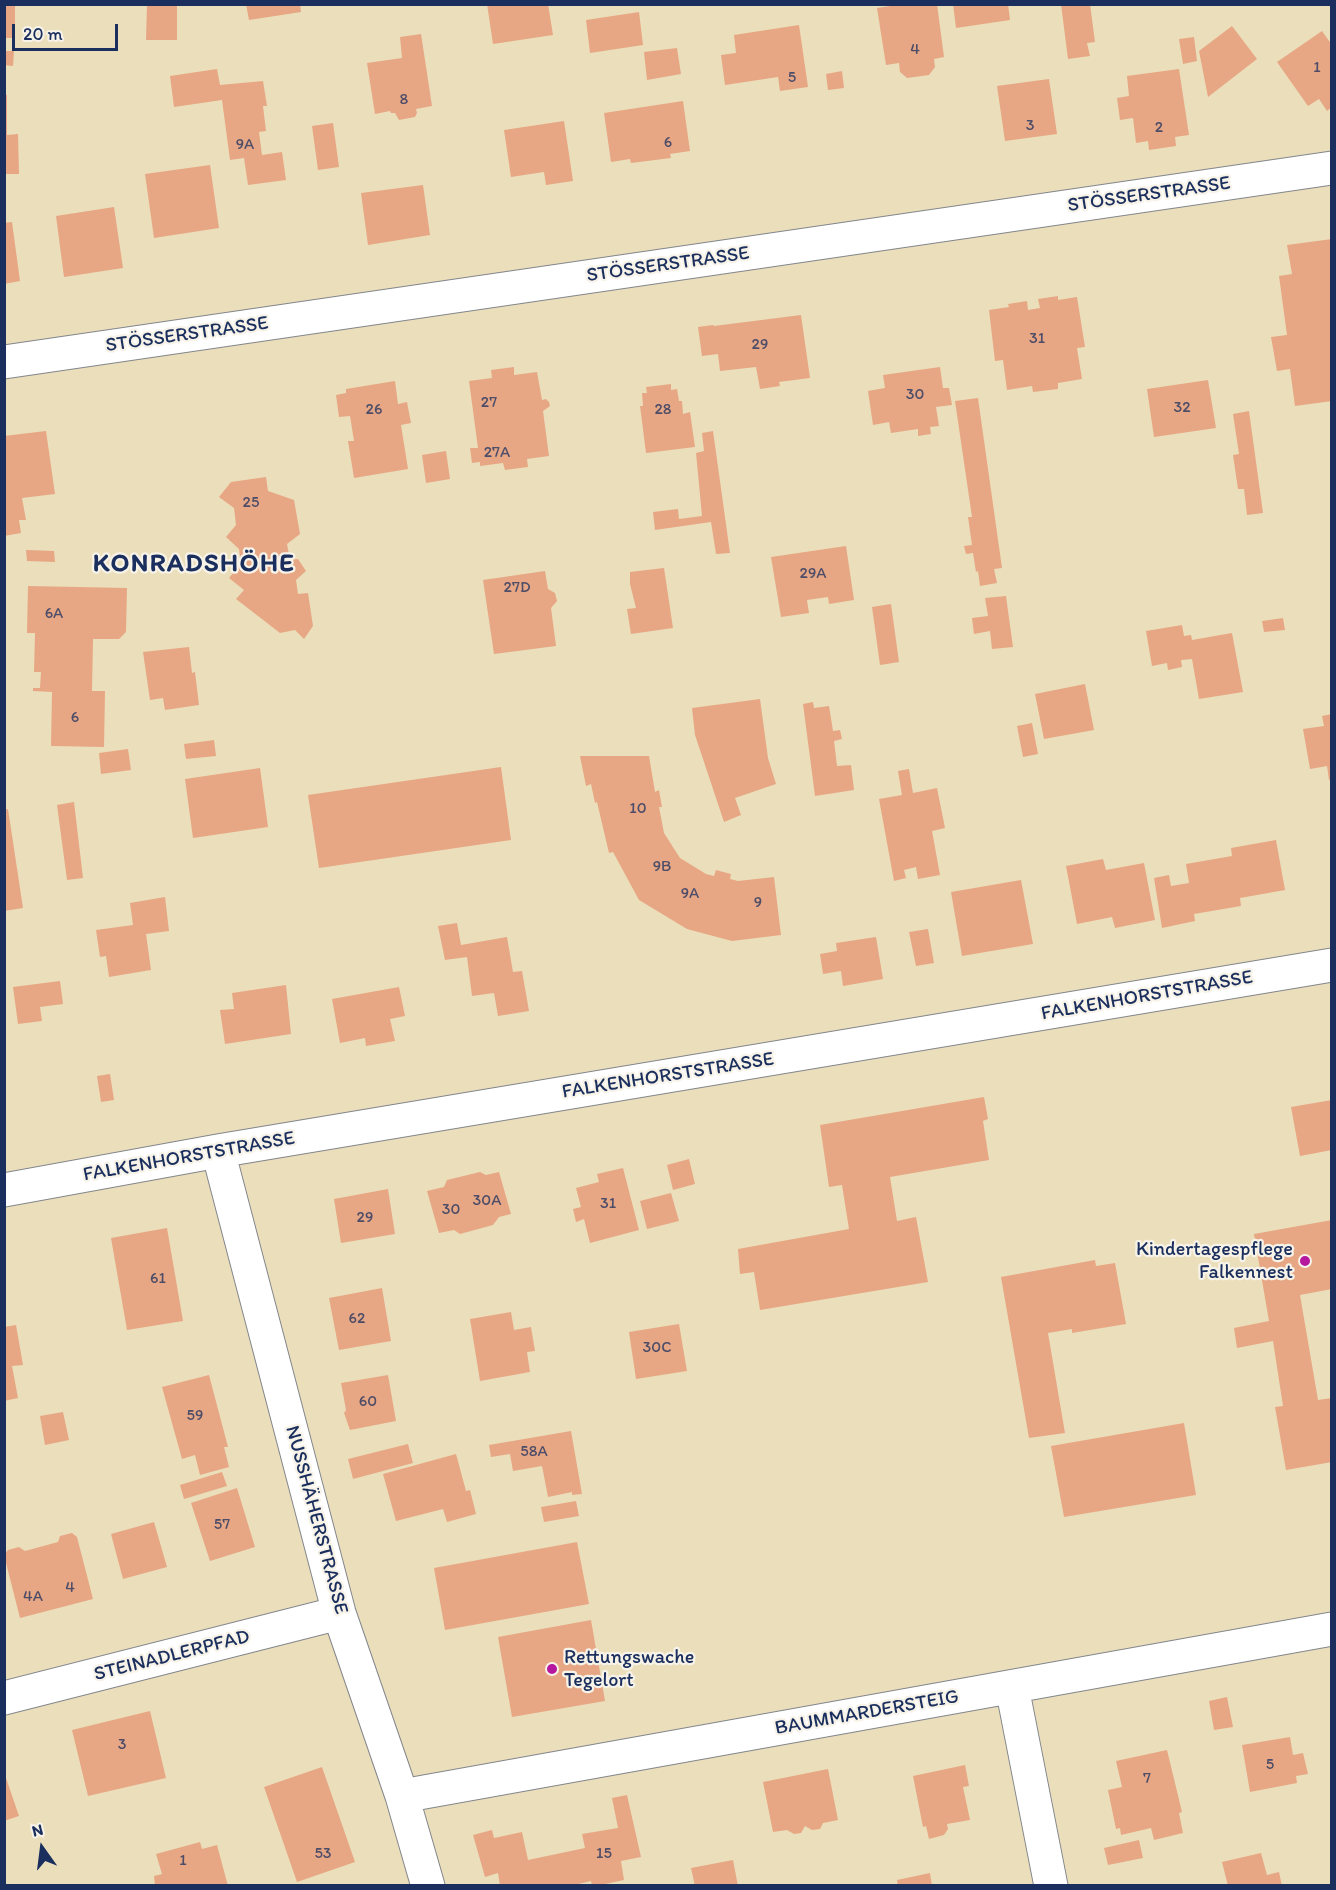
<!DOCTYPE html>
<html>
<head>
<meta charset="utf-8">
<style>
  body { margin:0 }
  #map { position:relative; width:1336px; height:1890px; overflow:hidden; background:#ebdebb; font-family:Itim,sans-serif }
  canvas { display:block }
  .frame { position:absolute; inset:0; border:6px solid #1b2f5e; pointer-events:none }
  .north { position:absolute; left:12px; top:1818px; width:60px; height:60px; -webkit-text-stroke:4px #f7f3e8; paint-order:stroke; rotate:346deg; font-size:16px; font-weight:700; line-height:24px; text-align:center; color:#1b2f5e }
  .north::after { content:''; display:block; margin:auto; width:21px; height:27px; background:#1b2f5e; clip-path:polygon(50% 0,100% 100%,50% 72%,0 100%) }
  .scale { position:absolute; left:12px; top:24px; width:106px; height:27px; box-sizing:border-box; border:3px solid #1b2f5e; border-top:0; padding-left:8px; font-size:18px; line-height:21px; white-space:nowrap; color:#1b2f5e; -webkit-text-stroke:4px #f7f3e8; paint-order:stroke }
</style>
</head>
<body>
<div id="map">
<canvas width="1336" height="1890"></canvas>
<div class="frame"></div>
<div class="north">N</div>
<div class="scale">20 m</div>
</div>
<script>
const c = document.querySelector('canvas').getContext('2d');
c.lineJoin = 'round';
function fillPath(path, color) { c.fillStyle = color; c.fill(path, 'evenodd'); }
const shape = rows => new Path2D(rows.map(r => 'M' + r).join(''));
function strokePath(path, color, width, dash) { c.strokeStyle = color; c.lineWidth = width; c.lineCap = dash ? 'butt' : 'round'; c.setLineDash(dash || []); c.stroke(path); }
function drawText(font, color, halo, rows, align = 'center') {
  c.font = font + ' Itim,sans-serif'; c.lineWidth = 4.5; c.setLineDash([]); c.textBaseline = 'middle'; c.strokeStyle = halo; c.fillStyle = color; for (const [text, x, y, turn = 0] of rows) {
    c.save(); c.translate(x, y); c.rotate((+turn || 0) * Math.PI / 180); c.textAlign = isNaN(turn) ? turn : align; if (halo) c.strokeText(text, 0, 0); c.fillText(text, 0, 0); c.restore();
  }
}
const building = shape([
  [4,4,15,4,15,38,4,38],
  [147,4,177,4,177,40,146,40],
  [246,4,300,4,301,12,249,20],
  [487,4,548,4,553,35,493,44],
  [903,4,937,4,944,57,934,59,935,67,929,75,907,78,900,72,899,63,886,65,877,8],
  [953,4,1008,4,1010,20,956,28],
  [1061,4,1090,4,1095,42,1087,43,1090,56,1068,59],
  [639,12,643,45,590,53,586,20],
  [799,25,808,87,780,91,778,77,725,85,721,55,736,53,734,35],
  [1232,26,1257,59,1208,97,1199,51],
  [1322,31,1332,45,1332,107,1327,111,1319,99,1308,106,1277,62],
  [421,34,432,106,416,109,417,113,415,117,399,120,395,113,391,113,390,111,375,114,367,63,402,58,400,37],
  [1194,37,1197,61,1183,64,1179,39],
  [677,48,681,74,647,80,644,52],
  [4,51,14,51,13,66,4,65],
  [217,69,220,85,263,81,267,106,263,106,266,131,259,132,262,155,282,152,286,180,248,185,244,158,230,160,222,100,174,107,170,76],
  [1179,69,1189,135,1175,137,1176,146,1149,150,1148,141,1136,143,1133,118,1120,120,1117,98,1129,96,1127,76],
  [842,71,844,88,828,90,826,74],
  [1049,79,1057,134,1005,141,997,86],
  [4,95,7,95,7,135,18,134,19,174,4,174],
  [683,101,690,151,670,154,671,158,631,163,630,159,611,162,604,113],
  [564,121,573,181,546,185,544,172,511,177,504,130],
  [333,123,339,167,318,170,312,126],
  [210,165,219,228,154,238,145,174],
  [423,185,430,235,368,245,361,193],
  [114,207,123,268,64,277,56,216],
  [12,222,20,281,4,284,4,223],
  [1332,239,1332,401,1295,406,1290,369,1277,371,1271,337,1287,335,1279,276,1292,274,1287,245],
  [1058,296,1058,300,1077,297,1085,347,1077,348,1082,379,1058,383,1058,389,1033,392,1032,386,1007,390,1003,360,995,361,989,310,1009,307,1008,304,1027,301,1028,310,1040,308,1038,299],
  [801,315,810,378,779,382,780,386,760,389,756,367,720,371,718,354,702,356,698,327,713,325,714,326],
  [514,367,514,375,537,372,542,400,546,399,549,402,550,406,543,411,549,456,527,459,528,467,505,470,503,463,480,466,480,462,472,463,470,448,478,448,469,381,492,378,491,370],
  [940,367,943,388,949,388,952,405,936,407,939,426,930,427,931,434,918,436,918,429,891,433,889,422,873,425,868,391,885,388,883,375],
  [1208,380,1216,428,1154,437,1147,389],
  [395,381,398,404,407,402,411,423,401,425,408,469,354,478,348,441,354,441,350,416,339,417,336,395,346,393,346,389],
  [671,384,671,390,677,389,679,401,682,401,683,414,690,412,695,447,646,453,640,406,643,406,642,393,647,393,646,387],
  [978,398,1002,568,994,569,997,583,980,586,978,571,976,572,973,553,966,554,964,546,972,545,968,517,972,517,955,401],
  [1249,411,1263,513,1247,515,1244,489,1238,489,1233,455,1239,454,1233,414],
  [46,431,55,494,22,498,26,520,19,520,21,533,4,536,4,436],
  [713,431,730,553,716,554,711,522,655,530,653,512,678,509,679,519,702,516,696,453,704,451,702,433],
  [446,451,450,479,426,483,422,455],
  [266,477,268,491,294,500,300,534,287,544,290,560,298,559,306,571,296,580,298,594,308,593,313,626,304,639,295,630,280,633,236,599,244,590,229,578,241,563,239,549,226,537,236,525,234,508,219,497,231,482],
  [846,546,854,600,829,604,828,597,807,600,809,613,781,617,771,557],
  [26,550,54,551,55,562,27,561],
  [664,568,673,628,631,634,627,609,636,608,630,584,630,572],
  [545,571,548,589,555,593,557,601,551,608,556,646,494,654,483,580],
  [28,586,127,588,126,632,119,639,93,639,92,691,105,691,104,747,51,746,52,692,33,691,33,688,40,688,41,672,34,672,35,633,27,633],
  [1006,596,1013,647,992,649,990,631,974,634,972,618,988,616,985,598],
  [891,604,899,662,880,665,872,607],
  [1283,618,1285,630,1264,632,1262,621],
  [1182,625,1184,636,1191,635,1192,640,1232,633,1243,692,1199,699,1192,659,1181,660,1182,667,1168,670,1167,663,1152,666,1146,631],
  [189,647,192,673,195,672,199,705,165,710,163,698,150,700,143,652],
  [1085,684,1094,730,1044,739,1035,694],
  [760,699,768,758,776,784,735,798,741,815,724,822,695,735,692,708],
  [813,702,814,708,829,706,833,731,840,730,842,739,834,741,837,766,851,765,854,790,815,796,803,704],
  [1332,714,1332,779,1329,780,1327,766,1310,769,1303,729,1324,726,1322,716],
  [1032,723,1038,754,1023,757,1017,726],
  [214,740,216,756,186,759,184,744],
  [128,749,131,770,101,774,99,753],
  [580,756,649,756,655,792,659,790,662,807,659,807,664,833,680,858,706,874,714,876,716,870,731,874,730,879,738,881,774,877,781,935,732,941,687,929,639,900,613,852,609,853,597,802,595,803,591,784,586,786],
  [501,767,511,840,319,868,308,795],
  [260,768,268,827,193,838,185,779],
  [909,769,913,793,937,788,945,828,932,831,940,875,918,879,916,867,904,870,906,878,894,881,879,799,902,795,898,771],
  [74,802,83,878,67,880,57,805],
  [8,809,23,908,4,911,4,810],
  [1276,840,1285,890,1240,898,1241,906,1194,914,1195,921,1162,928,1154,878,1169,875,1171,886,1189,883,1186,864,1232,856,1231,848],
  [1103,859,1106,870,1144,863,1155,920,1115,928,1112,917,1077,924,1066,866],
  [1021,880,1033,944,962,956,951,892],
  [165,897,169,931,146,934,151,970,109,977,106,956,100,957,96,930,133,925,130,903],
  [457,923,461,945,507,937,513,972,522,971,529,1011,498,1016,494,993,472,996,467,957,445,960,438,926],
  [928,929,934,963,916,966,909,932],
  [876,937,883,979,843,986,841,971,823,974,820,954,837,951,836,943],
  [60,981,63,1004,40,1007,42,1021,18,1024,13,987],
  [286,985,291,1034,225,1044,220,1010,234,1009,232,993],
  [399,987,405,1016,390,1019,395,1041,366,1046,365,1038,340,1043,332,999],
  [110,1074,114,1100,101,1102,97,1076],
  [984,1097,988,1119,983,1121,989,1160,890,1177,897,1221,916,1217,928,1282,760,1310,754,1272,740,1274,738,1249,849,1229,842,1185,829,1187,820,1125],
  [1332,1100,1332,1150,1300,1156,1291,1107],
  [689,1159,695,1184,673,1190,667,1165],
  [623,1168,639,1230,590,1243,584,1219,576,1222,573,1209,581,1207,576,1188,599,1182,597,1174],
  [480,1172,486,1175,499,1172,511,1214,499,1217,493,1225,460,1234,454,1230,439,1233,427,1191,444,1187,447,1180],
  [388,1189,395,1234,341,1243,334,1199],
  [671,1193,679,1221,647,1229,640,1201],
  [1332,1220,1332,1289,1300,1295,1318,1400,1332,1398,1332,1462,1286,1470,1275,1407,1283,1406,1273,1341,1237,1348,1234,1328,1269,1321,1254,1234],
  [167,1228,183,1321,127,1330,111,1238],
  [1095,1260,1096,1266,1115,1263,1126,1324,1072,1333,1072,1329,1048,1333,1065,1433,1029,1438,1001,1277],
  [382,1288,391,1341,339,1350,329,1298],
  [511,1312,514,1330,531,1327,535,1351,527,1352,530,1372,480,1381,470,1319],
  [679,1324,687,1371,636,1379,629,1332],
  [16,1325,23,1365,12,1366,18,1398,4,1401,4,1327],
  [209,1375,228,1447,224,1447,229,1467,200,1475,195,1455,182,1459,162,1387],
  [388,1375,396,1421,350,1430,344,1413,346,1410,341,1383],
  [63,1412,69,1440,45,1445,40,1416],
  [1184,1423,1196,1495,1064,1517,1051,1446],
  [571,1431,582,1494,572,1495,572,1492,548,1497,542,1466,513,1471,510,1454,491,1457,489,1445],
  [408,1444,413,1463,353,1479,348,1459],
  [456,1454,466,1491,470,1490,476,1514,447,1522,443,1509,396,1521,383,1474],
  [222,1472,227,1486,184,1499,180,1485],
  [237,1488,255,1547,210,1561,191,1503],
  [576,1501,579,1516,544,1522,541,1507],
  [154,1522,167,1567,123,1579,111,1534],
  [72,1533,77,1537,93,1599,20,1618,4,1555,8,1550,19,1547,25,1551,58,1542,60,1536],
  [577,1542,589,1604,445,1630,434,1568],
  [591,1620,605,1701,512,1717,498,1637],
  [1227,1697,1233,1727,1214,1730,1209,1701],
  [150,1711,166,1778,88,1796,72,1730],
  [1290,1737,1293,1755,1303,1753,1308,1774,1296,1776,1297,1783,1250,1792,1242,1745],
  [1167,1750,1182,1812,1179,1813,1183,1833,1154,1840,1151,1828,1121,1835,1120,1828,1116,1829,1108,1790,1122,1787,1116,1761],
  [965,1765,969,1786,963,1787,970,1820,947,1824,948,1829,944,1835,929,1839,926,1826,923,1827,913,1776],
  [322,1767,355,1862,297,1882,264,1787],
  [828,1769,838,1820,823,1823,820,1829,812,1830,805,1826,801,1833,794,1834,787,1830,773,1832,763,1782],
  [4,1772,19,1816,4,1821],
  [627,1795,641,1857,621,1861,624,1880,596,1886,592,1886,591,1881,570,1886,500,1886,498,1873,485,1877,473,1835,492,1830,494,1838,522,1832,528,1860,585,1848,582,1834,618,1828,612,1798],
  [1139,1840,1143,1858,1108,1865,1104,1848],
  [200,1842,202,1849,217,1845,228,1886,155,1886,154,1876,162,1874,156,1854],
  [1261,1853,1267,1875,1279,1872,1282,1886,1228,1886,1222,1862],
  [733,1860,738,1886,695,1886,691,1868],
  [930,1873,932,1886,898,1886,897,1880]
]);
const minor = shape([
  [4,362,1332,168],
  [218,1151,339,1613,402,1796,428,1886],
  [4,1190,218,1151,1332,965],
  [1012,1687,1051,1886],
  [4,1698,339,1613],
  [402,1796,1332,1629]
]);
const markers = [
  [1305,1261,6,"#b5179e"],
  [552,1669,6,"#b5179e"]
];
const numberNames = [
  ["4",915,50],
  ["1",1317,68],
  ["5",792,78],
  ["8",404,100],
  ["3",1030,126],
  ["2",1159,128],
  ["6",668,143],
  ["9A",245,145],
  ["31",1037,339],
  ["29",760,345],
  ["30",915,395],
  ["27",489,403],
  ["32",1182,408],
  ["26",374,410],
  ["28",663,410],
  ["27A",497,453],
  ["25",251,503],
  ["29A",813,574],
  ["27D",517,588],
  ["6A",54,614],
  ["6",75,718],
  ["10",638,809],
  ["9B",662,867],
  ["9A",690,894],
  ["9",758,903],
  ["30A",487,1201],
  ["31",608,1204],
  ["30",451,1210],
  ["29",365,1218],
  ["61",158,1279],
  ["62",357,1319],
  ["30C",657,1348],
  ["60",368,1402],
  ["59",195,1416],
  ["58A",534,1452],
  ["57",222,1525],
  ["4",70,1588],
  ["4A",33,1597],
  ["3",122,1745],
  ["5",1270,1765],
  ["7",1147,1779],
  ["53",323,1854],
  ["15",604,1854],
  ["1",183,1861]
];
const streetNames = [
  ["STÖSSERSTRASSE",1149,195,-8],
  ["STÖSSERSTRASSE",668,265,-8],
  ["STÖSSERSTRASSE",187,335,-8],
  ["FALKENHORSTSTRASSE",1147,996,-10],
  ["FALKENHORSTSTRASSE",668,1076,-9],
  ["FALKENHORSTSTRASSE",189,1157,-10],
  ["NUSSHÄHERSTRASSE",316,1520,75],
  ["STEINADLERPFAD",172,1656,-14],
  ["BAUMMARDERSTEIG",867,1713,-10]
];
const poiNames = [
  ["Kindertagespflege",1293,1250],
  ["Falkennest",1293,1273],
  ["Rettungswache",564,1658,"left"],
  ["Tegelort",564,1681,"left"]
];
const districtNames = [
  ["KONRADSHÖHE",194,564]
];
fillPath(building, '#e7a784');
strokePath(minor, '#83868c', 35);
strokePath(minor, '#fff', 33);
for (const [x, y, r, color] of markers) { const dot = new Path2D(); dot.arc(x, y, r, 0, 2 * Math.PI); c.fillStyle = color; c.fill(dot); strokePath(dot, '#f7f3e8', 2); }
drawText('16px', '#4e4d68', null, numberNames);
drawText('20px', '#1b2f5e', '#f7f3e8', streetNames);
drawText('20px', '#1b2f5e', '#f7f3e8', poiNames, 'right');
c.letterSpacing = '1.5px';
drawText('bold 26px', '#1b2f5e', '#f7f3e8', districtNames);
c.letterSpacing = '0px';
</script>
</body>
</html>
